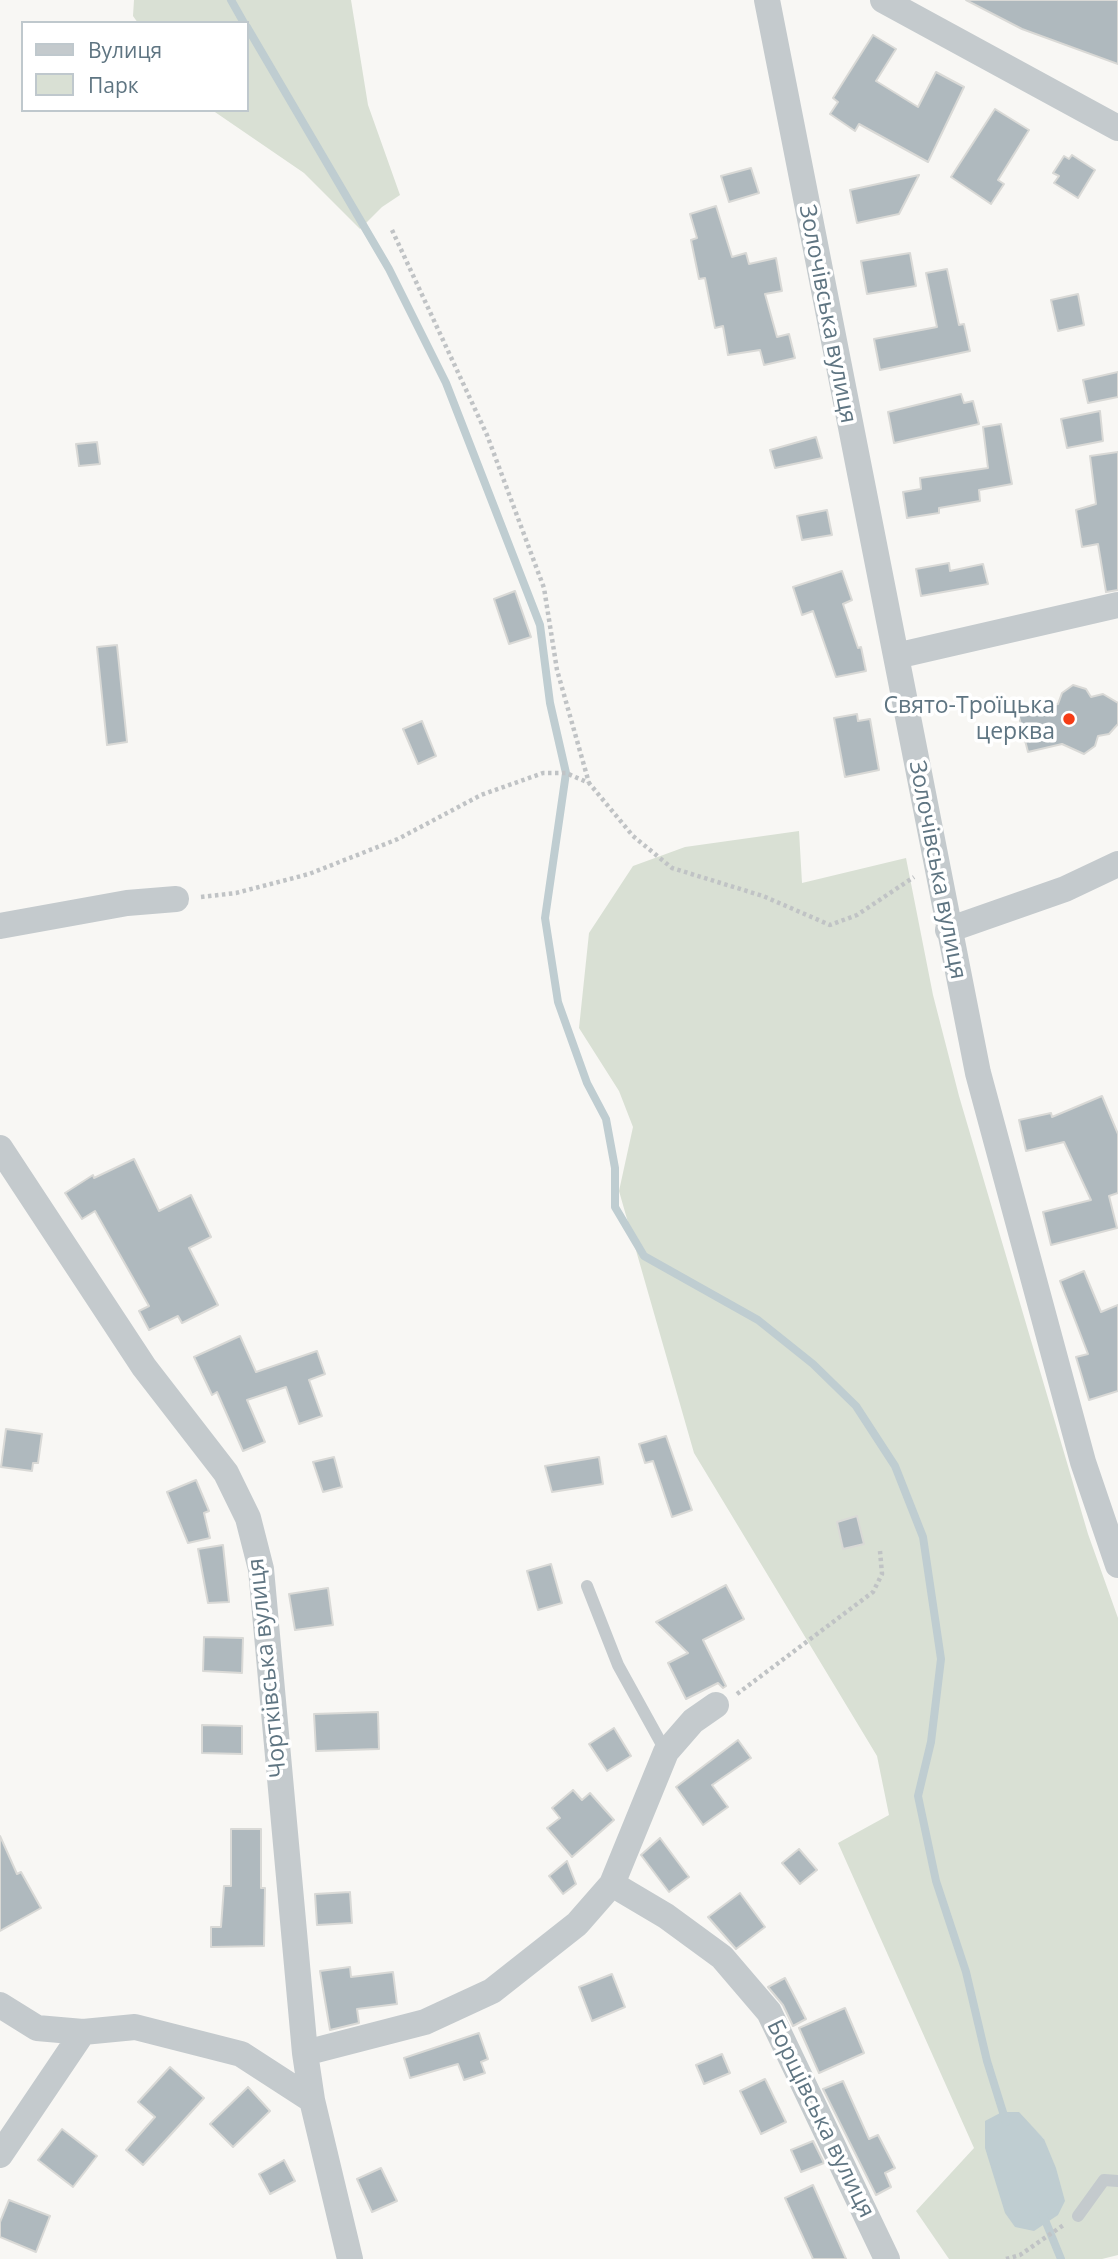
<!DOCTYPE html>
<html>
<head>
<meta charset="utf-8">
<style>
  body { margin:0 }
  #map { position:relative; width:1118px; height:2259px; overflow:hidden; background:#f8f7f4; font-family:"Open Sans",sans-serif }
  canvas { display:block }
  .legend { position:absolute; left:21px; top:21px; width:228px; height:91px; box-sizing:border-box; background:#fff; border:2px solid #bfc8cd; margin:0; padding:9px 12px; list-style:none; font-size:21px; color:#5f7582 }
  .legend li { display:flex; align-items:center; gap:14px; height:35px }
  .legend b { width:35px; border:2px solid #bfc8cd }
</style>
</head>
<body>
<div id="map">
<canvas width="1118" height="2259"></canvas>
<ul class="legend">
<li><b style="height:9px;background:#c4cacd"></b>Вулиця</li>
<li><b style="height:19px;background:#d9e0d4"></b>Парк</li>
</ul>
</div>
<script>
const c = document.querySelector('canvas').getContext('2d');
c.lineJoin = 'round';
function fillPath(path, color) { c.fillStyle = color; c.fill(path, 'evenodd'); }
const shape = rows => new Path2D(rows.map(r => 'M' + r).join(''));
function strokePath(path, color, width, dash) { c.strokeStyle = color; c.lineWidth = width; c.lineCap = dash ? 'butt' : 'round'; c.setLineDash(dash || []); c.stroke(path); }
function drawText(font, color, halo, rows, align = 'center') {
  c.font = font + ' "Open Sans",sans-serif'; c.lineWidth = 7; c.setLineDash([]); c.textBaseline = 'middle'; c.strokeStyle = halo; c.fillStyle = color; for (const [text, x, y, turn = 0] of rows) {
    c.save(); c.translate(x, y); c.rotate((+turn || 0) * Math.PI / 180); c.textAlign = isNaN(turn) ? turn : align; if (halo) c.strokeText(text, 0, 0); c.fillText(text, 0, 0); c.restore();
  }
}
const green = shape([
  [134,0,351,0,368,105,400,195,382,207,360,229,304,173,212,110,247,110,247,23,138,23,133,16],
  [799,831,802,883,906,858,933,995,959,1096,1088,1534,1118,1618,1118,2255,1102,2259,949,2259,916,2211,974,2148,838,1843,889,1815,877,1756,694,1453,619,1191,633,1127,619,1091,579,1028,589,933,633,866,685,847],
  [1032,2127,1044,2139,1015,2227]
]);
const water = shape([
  [1002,2112,1019,2112,1044,2139,1056,2168,1065,2201,1058,2215,1034,2231,1015,2227,1005,2213,985,2148,985,2121]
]);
const stream = shape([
  [231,0,244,23],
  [247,27,389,269,446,383,540,625,550,703,566,773,545,918,558,1002,587,1083,606,1119,615,1168,615,1207,644,1256,758,1320,813,1364,856,1406,895,1466,923,1537,941,1659,931,1742,918,1796,936,1881,966,1972,987,2061,1006,2122],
  [1043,2215,1061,2259]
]);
const building = shape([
  [966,0,1118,0,1118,64,1022,29,966,0],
  [873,35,896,49,876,81,918,107,936,72,964,87,928,162,859,124,855,131,830,114,838,102,833,98,873,35],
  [995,109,1029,130,998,180,1004,184,991,204,951,177,995,109],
  [1072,155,1095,170,1078,198,1054,183,1059,176,1053,173,1064,156,1069,159,1072,155],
  [751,168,759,193,729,202,721,176,751,168],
  [919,175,899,214,857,223,850,190,919,175],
  [716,206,732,257,746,253,749,264,776,258,782,291,765,294,777,337,789,334,795,358,764,365,760,350,728,355,723,326,715,328,705,278,699,279,691,240,697,238,690,214,716,206],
  [910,253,916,286,867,294,861,261,910,253],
  [947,269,959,325,964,324,970,351,880,370,874,339,937,327,926,273,947,269],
  [1078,294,1084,325,1058,331,1051,300,1078,294],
  [1118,372,1118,397,1088,403,1083,380,1118,372],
  [961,394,964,403,973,401,979,424,894,443,888,412,961,394],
  [1100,411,1103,441,1067,448,1061,419,1100,411],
  [1001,424,1012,484,979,490,980,501,939,508,939,513,907,518,903,492,921,489,920,478,988,468,983,427,1001,424],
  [816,437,822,458,775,468,770,450,816,437],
  [97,442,100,464,79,466,76,444,97,442],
  [1118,452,1118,590,1106,592,1098,544,1082,547,1076,510,1096,504,1090,456,1118,452],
  [827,510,832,535,802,540,797,516,827,510],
  [949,563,950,571,983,564,988,584,921,596,916,569,949,563],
  [842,571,852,600,843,604,858,648,861,647,866,671,836,677,813,611,802,615,793,587,842,571],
  [515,591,531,637,509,644,494,599,515,591],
  [117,645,127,742,107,745,97,647,117,645],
  [1073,685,1086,689,1091,697,1103,694,1118,703,1118,724,1109,734,1098,736,1095,746,1084,754,1062,744,1028,752,1018,713,1058,704,1062,693,1073,685],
  [857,714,858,721,870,719,879,770,845,777,834,718,857,714],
  [422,721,436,756,418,764,403,729,422,721],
  [1102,1096,1118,1134,1118,1193,1109,1196,1117,1228,1051,1245,1043,1212,1091,1200,1064,1142,1026,1151,1019,1120,1051,1113,1052,1117,1102,1096],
  [134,1159,159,1211,191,1195,211,1237,189,1248,218,1305,182,1323,178,1316,149,1330,139,1311,149,1306,95,1211,82,1219,65,1193,93,1175,94,1178,134,1159],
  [1084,1271,1101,1312,1118,1305,1118,1391,1089,1400,1076,1357,1088,1354,1060,1281,1084,1271],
  [240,1336,256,1372,317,1351,325,1374,309,1380,322,1416,299,1424,286,1387,247,1400,265,1442,243,1451,217,1392,212,1395,194,1357,240,1336],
  [6,1429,42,1434,38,1463,33,1463,32,1471,1,1467,6,1429],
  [666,1436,692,1510,672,1517,653,1461,645,1463,639,1444,666,1436],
  [334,1457,342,1487,323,1492,313,1462,334,1457],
  [599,1457,603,1484,552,1492,545,1466,599,1457],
  [196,1480,209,1511,204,1513,210,1538,188,1543,167,1492,196,1480],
  [857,1516,864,1544,843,1549,837,1522,857,1516],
  [223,1545,229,1602,208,1603,198,1549,223,1545],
  [551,1564,562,1603,538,1610,527,1571,551,1564],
  [726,1585,744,1619,703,1640,726,1686,723,1688,718,1683,686,1699,668,1663,688,1653,656,1622,726,1585],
  [328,1588,333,1625,295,1630,289,1594,328,1588],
  [204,1637,243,1638,242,1673,203,1671,204,1637],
  [378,1712,379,1749,316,1751,314,1714,378,1712],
  [202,1725,242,1726,242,1754,202,1753,202,1725],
  [614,1728,631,1756,607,1771,589,1744,614,1728],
  [738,1740,751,1758,712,1785,728,1807,703,1825,676,1787,738,1740],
  [573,1790,582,1800,590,1793,614,1820,572,1857,547,1828,560,1818,552,1808,573,1790],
  [231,1829,261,1829,261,1888,265,1888,264,1946,211,1947,211,1927,221,1927,224,1886,231,1886,231,1829],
  [0,1836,17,1874,21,1872,41,1908,0,1931,0,1836],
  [660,1838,689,1877,669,1892,641,1855,660,1838],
  [799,1849,817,1870,800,1884,782,1863,799,1849],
  [567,1861,576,1884,563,1894,549,1876,567,1861],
  [350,1892,352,1923,317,1925,315,1894,350,1892],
  [740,1893,765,1927,736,1949,708,1917,740,1893],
  [350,1967,351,1977,393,1972,397,2004,357,2009,359,2023,330,2030,320,1971,350,1967],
  [612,1974,625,2007,592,2021,579,1987,612,1974],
  [785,1978,806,2019,793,2026,783,2005,768,1987,785,1978],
  [845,2008,864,2053,819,2073,799,2028,845,2008],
  [479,2033,488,2059,481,2062,485,2073,464,2080,458,2064,410,2078,404,2058,479,2033],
  [722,2054,730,2073,704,2084,696,2065,722,2054],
  [170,2067,204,2098,143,2165,126,2150,155,2117,138,2102,170,2067],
  [765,2079,786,2122,761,2134,740,2091,765,2079],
  [843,2081,869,2139,878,2135,895,2168,885,2173,891,2187,876,2195,823,2089,843,2081],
  [248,2087,270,2111,233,2147,210,2124,248,2087],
  [62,2129,97,2156,73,2187,38,2160,62,2129],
  [813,2141,824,2163,801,2172,791,2150,813,2141],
  [284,2160,295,2181,270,2194,259,2174,284,2160],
  [381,2168,397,2201,372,2212,357,2179,381,2168],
  [813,2185,846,2259,813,2259,785,2198,813,2185],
  [9,2200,50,2216,36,2252,0,2237,0,2222,9,2200]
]);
const path = shape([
  [392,230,487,435,544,588,557,670,589,783],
  [201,897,236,893,309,874,398,839,481,795,543,773,566,773,589,783,633,836,672,868,763,896,830,925,857,915,914,877],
  [737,1694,873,1592,882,1574,880,1551],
  [1006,2259,1020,2255,1065,2224]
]);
const lane = shape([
  [587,1586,618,1665,666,1752],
  [1078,2216,1104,2180,1118,2181]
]);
const street = shape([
  [767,0,978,1073,1083,1462,1118,1565],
  [883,0,1118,128],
  [896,656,1118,605],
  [0,926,127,903,176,899],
  [948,930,1065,889,1118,864],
  [0,1148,144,1367,226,1473,248,1518,261,1569,305,2053,312,2100,350,2259],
  [612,1884,666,1916,722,1957,769,2012,887,2259],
  [0,2005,37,2028,83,2032,135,2027,241,2054,312,2100],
  [305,2053,425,2022,492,1991,577,1924,612,1884,666,1752,693,1721,716,1705],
  [0,2155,83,2032]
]);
const markers = [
  [1069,719,7,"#f53c16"]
];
const streetNames = [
  ["Золочівська вулиця",827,314,79],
  ["Золочівська вулиця",937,870,79],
  ["Чортківська вулиця",268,1668,-96],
  ["Борщівська вулиця",820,2119,64]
];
const poiNames = [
  ["Свято-Троїцька",1055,706],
  ["церква",1055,732]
];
fillPath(green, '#d9e0d4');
fillPath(water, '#bfcdd1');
strokePath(stream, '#bfcdd1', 8);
fillPath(building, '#afb9be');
strokePath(building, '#d9d9d6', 2);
strokePath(path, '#c0c3c5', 4.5, [3.5, 3.5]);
strokePath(lane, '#c4cacd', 12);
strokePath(street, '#c4cacd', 26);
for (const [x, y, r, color] of markers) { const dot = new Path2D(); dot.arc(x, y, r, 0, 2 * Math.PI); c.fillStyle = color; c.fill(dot); strokePath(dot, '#fff', 2.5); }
drawText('23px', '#5f7582', '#fff', streetNames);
drawText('23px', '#5f7582', '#fff', poiNames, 'right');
</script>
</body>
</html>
